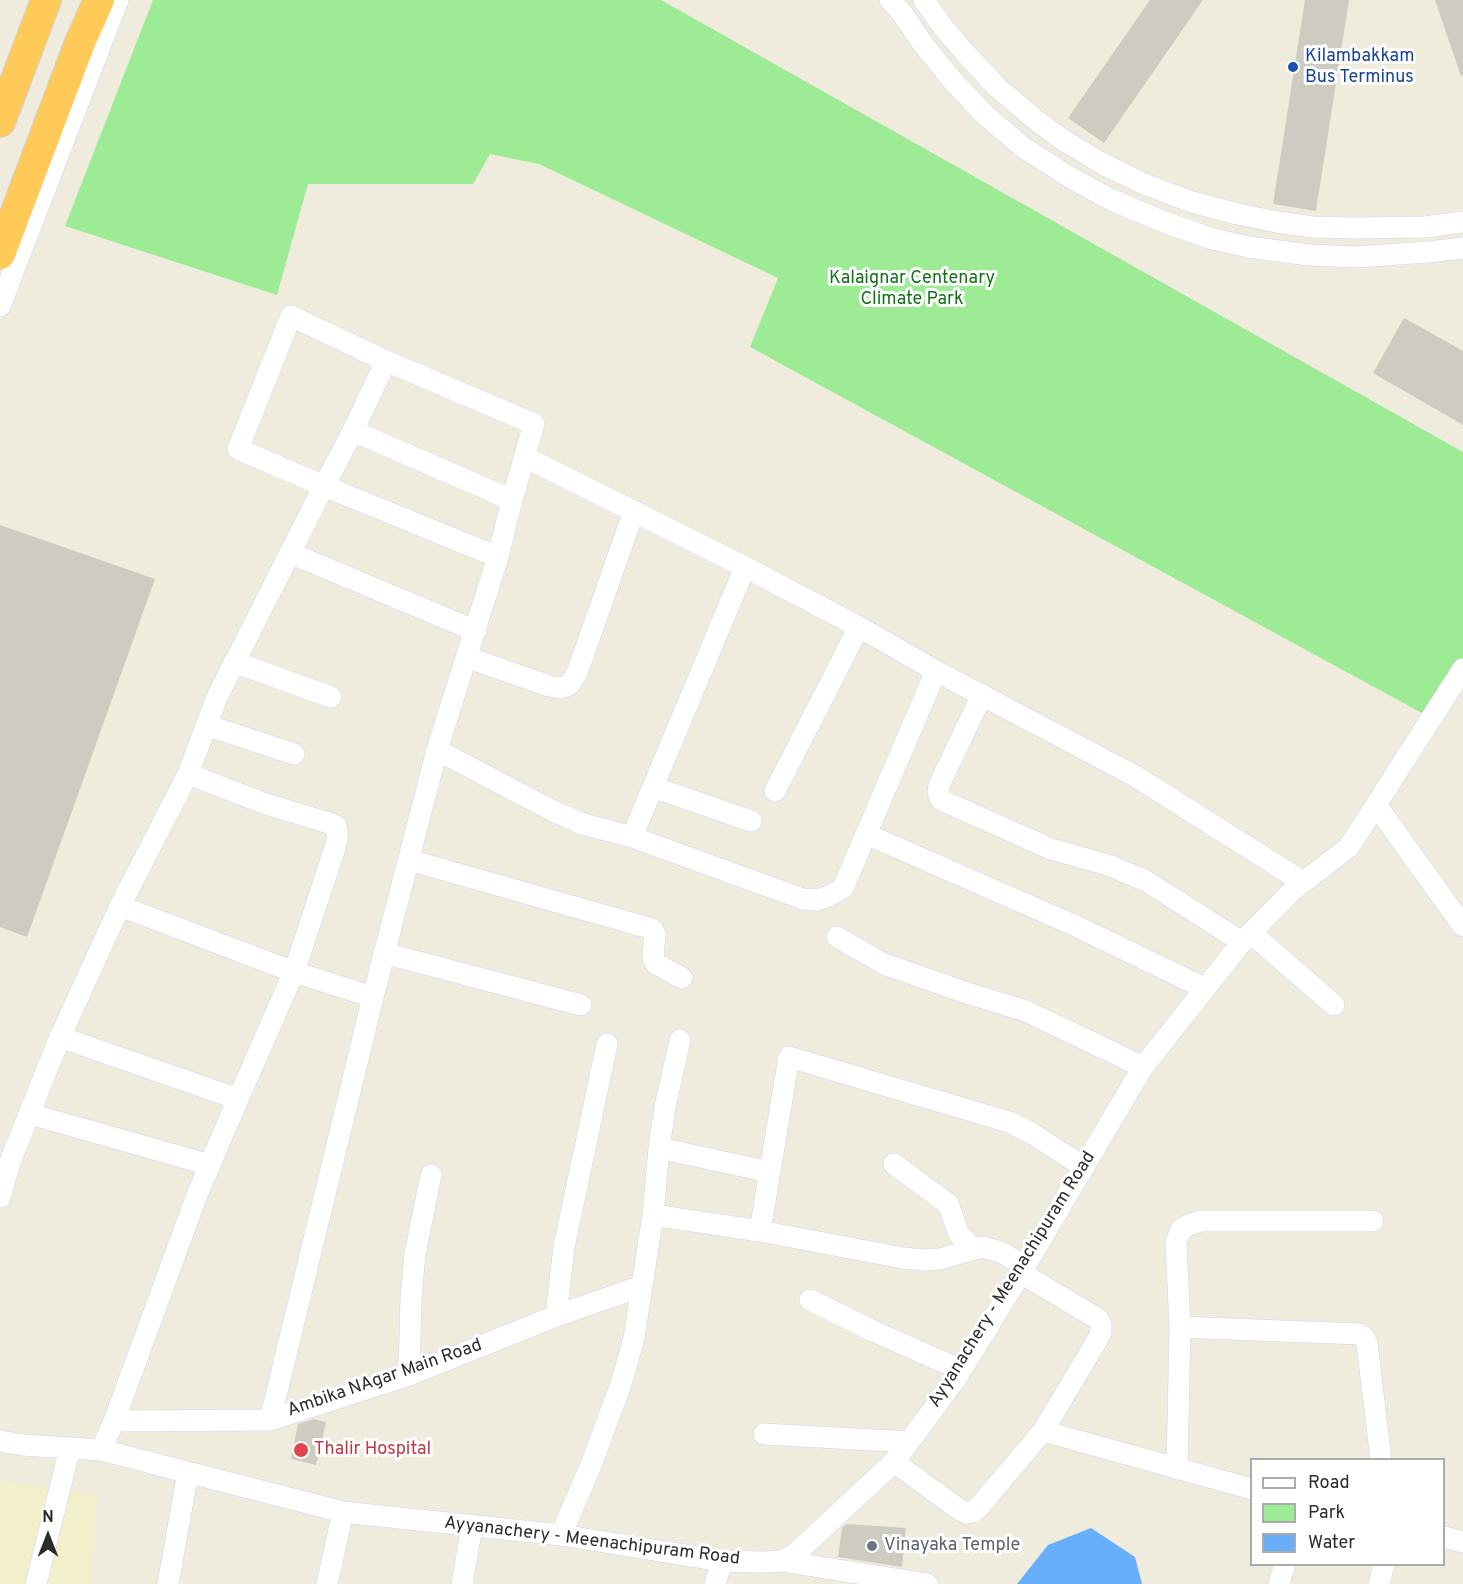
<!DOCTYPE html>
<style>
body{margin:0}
#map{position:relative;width:1463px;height:1584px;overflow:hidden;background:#efecdd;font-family:Overpass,sans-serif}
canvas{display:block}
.legend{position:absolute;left:1250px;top:1458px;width:195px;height:108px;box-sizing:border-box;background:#fff;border:2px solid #ababab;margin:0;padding:8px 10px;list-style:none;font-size:18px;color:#2c2c2c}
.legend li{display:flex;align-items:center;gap:12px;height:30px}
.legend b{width:30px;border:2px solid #ababab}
.north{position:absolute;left:18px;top:1506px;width:60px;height:60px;-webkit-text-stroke:4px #fff;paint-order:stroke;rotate:0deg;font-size:16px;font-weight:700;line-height:24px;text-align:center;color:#2c2c2c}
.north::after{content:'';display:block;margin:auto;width:21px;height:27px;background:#2c2c2c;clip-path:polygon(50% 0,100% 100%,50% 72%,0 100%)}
</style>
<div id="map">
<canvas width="1463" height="1584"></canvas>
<ul class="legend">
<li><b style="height:8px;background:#fff"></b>Road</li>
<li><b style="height:16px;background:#9deb95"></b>Park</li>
<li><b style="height:16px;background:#67affb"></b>Water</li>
</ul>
<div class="north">N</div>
</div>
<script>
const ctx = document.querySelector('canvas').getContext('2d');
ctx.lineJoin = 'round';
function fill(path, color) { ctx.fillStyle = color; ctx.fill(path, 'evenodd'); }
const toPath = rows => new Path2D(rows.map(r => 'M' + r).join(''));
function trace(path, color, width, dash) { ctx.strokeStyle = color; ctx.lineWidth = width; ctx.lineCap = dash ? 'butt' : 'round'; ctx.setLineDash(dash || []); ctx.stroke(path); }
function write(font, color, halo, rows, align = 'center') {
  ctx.font = font + ' Overpass,sans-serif'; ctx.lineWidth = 6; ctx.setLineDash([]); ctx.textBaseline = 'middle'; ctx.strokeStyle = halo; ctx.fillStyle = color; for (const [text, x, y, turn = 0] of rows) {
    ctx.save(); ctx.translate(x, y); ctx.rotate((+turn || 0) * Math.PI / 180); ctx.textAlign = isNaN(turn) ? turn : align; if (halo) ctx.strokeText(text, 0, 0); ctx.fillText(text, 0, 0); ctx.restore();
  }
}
fill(toPath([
 [0,1481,98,1495,89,1584,0,1584]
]), '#f2efcb');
fill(toPath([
 [153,0,661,0,1463,452,1463,659,1431,718,750,347,778,278,539,164,490,154,473,184,308,184,277,295,65,226]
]), '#9deb95');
fill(toPath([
 [1091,1528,1135,1557,1142,1584,1017,1584,1048,1545]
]), '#67affb');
fill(toPath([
 [1150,0,1203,0,1104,143,1068,118],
 [1305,0,1349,0,1316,211,1273,204],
 [1435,0,1463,0,1463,75,1461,76],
 [1404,318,1463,351,1463,425,1373,373],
 [0,525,155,579,27,937,0,927],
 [314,1419,326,1422,316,1465,291,1459,298,1424],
 [847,1524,906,1528,902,1567,838,1557,842,1528]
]), '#cecbc0');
const minor = toPath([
 [890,0,902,13,923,44,952,80,985,115,1024,148,1071,178,1110,199,1159,220,1209,238,1248,247,1309,255,1356,257,1428,252,1463,248],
 [924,0,943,27,968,56,998,88,1037,121,1063,140,1103,164,1144,184,1192,202,1238,214,1277,222,1313,227,1355,228,1425,227,1463,222],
 [0,306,118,0],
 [386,361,353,431,324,486,238,449,291,316,386,361,534,424,512,500],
 [525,457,745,567,859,627,936,671,1135,776,1303,882],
 [290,553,476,631],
 [466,657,549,686,561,688,569,685,577,673,634,511],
 [234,662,331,697],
 [982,695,939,785,938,792,941,800,1051,849,1108,865,1146,881,1242,942],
 [206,725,294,754],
 [437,750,553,811,583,824,632,837,803,899,817,900,829,896,843,888,936,671],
 [653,787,751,821],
 [775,791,859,627],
 [1376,805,1463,926],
 [866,834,1076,926,1204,988],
 [632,837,745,567],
 [409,860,649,928,653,930,655,934,653,958,656,964,682,978],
 [120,906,294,972,335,848,337,839,337,830,336,826,332,824,266,804,188,774],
 [1251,933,1334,1005],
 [837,937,884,964,964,992,1026,1011,1143,1067],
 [384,953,581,1005],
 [60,1037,238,1099],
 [30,1114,210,1165],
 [659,1148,770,1172],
 [894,1164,948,1204,959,1234,973,1249],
 [0,1197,10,1162,60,1037,120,906,188,774,217,697,324,486,498,557],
 [653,1215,760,1231,903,1258,925,1260,940,1259,982,1247,1001,1252,1024,1266],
 [760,1231,789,1057,1009,1122,1031,1133,1084,1167],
 [810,1300,871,1330,961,1370],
 [556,1316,564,1247,607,1044],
 [1180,1327,1359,1334,1364,1337,1367,1344,1381,1460],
 [409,1375,411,1298,415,1254,431,1175],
 [270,1420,373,997,437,750,498,557,512,500,353,431],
 [114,1421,197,1195,238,1099,294,972,373,997],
 [1043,1431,1252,1489],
 [764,1434,909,1442],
 [0,1441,23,1445,101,1450,343,1512,561,1535,722,1561,764,1562,782,1561,794,1555,894,1462,909,1442,957,1377,1021,1273,1143,1067,1242,942,1293,890,1349,847,1463,669],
 [101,1450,114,1421,270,1420,409,1375,556,1316,642,1286],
 [894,1462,960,1510,967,1513,973,1512,978,1508,1043,1431,1099,1337,1101,1331,1101,1325,1098,1319,1021,1273],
 [1177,1469,1180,1327,1176,1243,1180,1231,1188,1225,1201,1221,1373,1221],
 [561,1535,591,1465,621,1384,634,1338,653,1215,659,1148,665,1107,680,1040],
 [1444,1537,1463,1542],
 [782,1561,927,1584],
 [36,1584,70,1448],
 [168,1584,188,1472],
 [327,1584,343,1512],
 [462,1584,472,1526],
 [715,1584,722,1561],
 [1279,1584,1285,1564],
 [1379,1584,1384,1564]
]);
const highway = toPath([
 [0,122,46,0],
 [0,254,81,40,99,0]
]);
trace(minor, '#d3d2e6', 22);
trace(highway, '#d1d1d1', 32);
trace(minor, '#fff', 21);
trace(highway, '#ffca58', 30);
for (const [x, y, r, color] of [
 [1293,67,6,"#1a4fb4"],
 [301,1450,8,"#e0444e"],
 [872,1546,6,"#6b7280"]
]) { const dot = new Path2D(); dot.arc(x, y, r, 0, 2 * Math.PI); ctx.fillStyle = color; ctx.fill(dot); trace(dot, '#fff', 2); }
write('18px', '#164399', '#fff', [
 ["Kilambakkam",1305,57],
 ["Bus Terminus",1305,78]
], 'left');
write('18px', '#137217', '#fff', [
 ["Kalaignar Centenary",912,279],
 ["Climate Park",912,300]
]);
write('18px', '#2c2c2c', '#fff', [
 ["Ayyanachery - Meenachipuram Road",1013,1280,-58],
 ["Ambika NAgar Main Road",385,1379,-19],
 ["Ayyanachery - Meenachipuram Road",592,1542,7]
]);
write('18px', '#be3a42', '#fff', [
 ["Thalir Hospital",314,1450]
], 'left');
write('18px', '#5b616d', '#fff', [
 ["Vinayaka Temple",884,1546]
], 'left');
</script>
